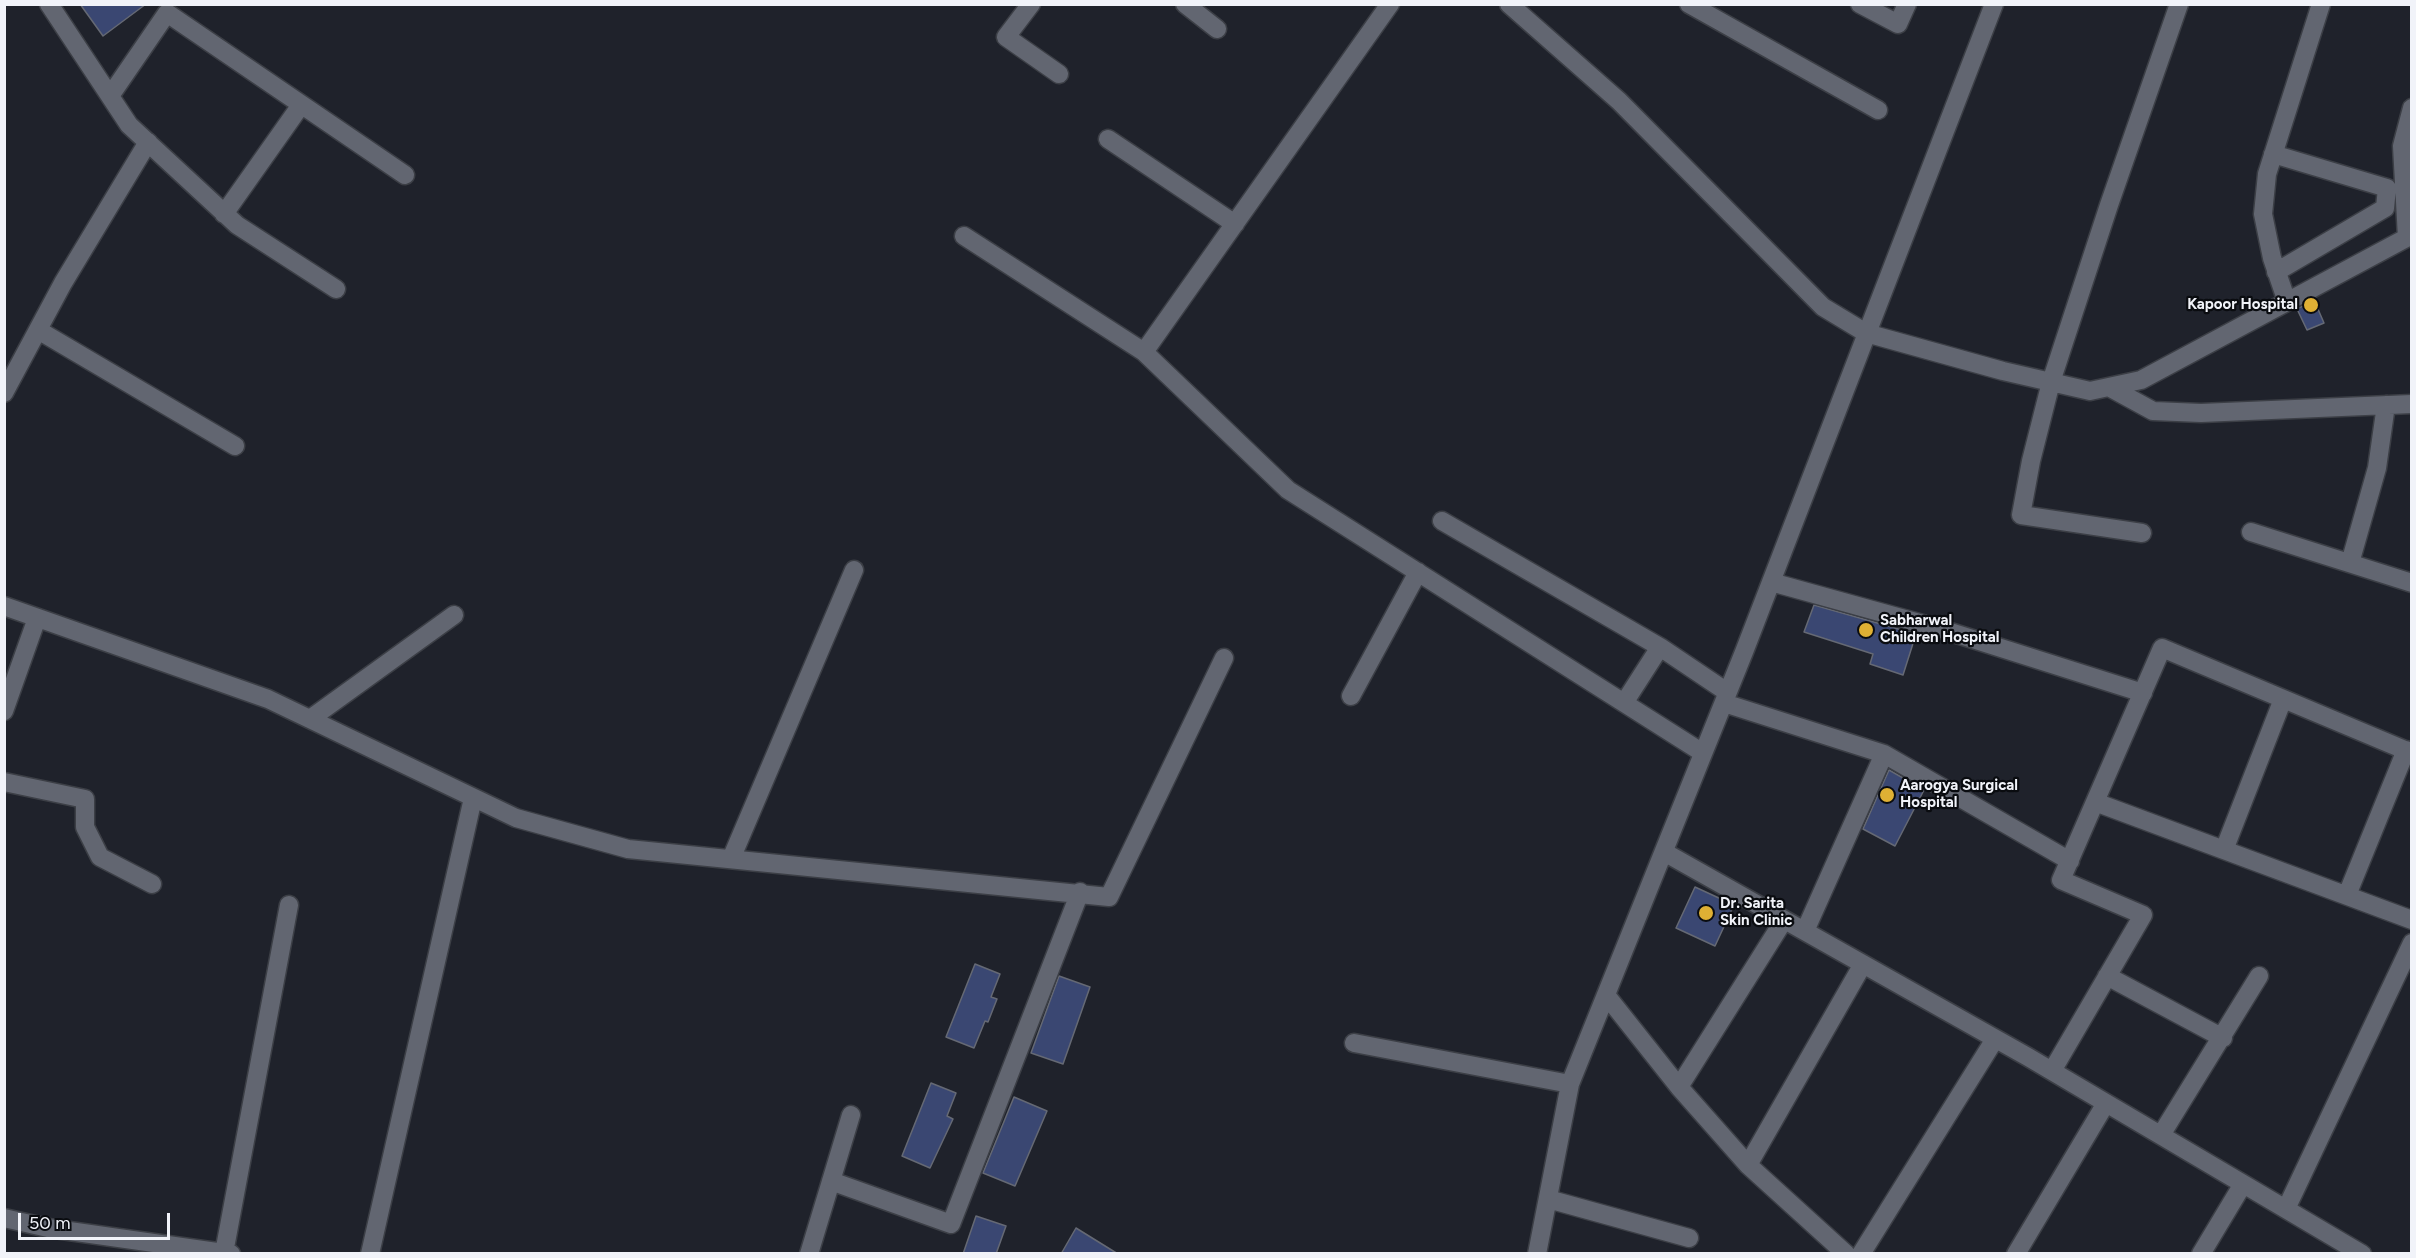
<!DOCTYPE html>
<style>
body{margin:0}
#map{position:relative;width:2416px;height:1258px;overflow:hidden;background:#1f222b;font-family:Figtree,sans-serif}
canvas{display:block}
.frame{position:absolute;inset:0;border:6px solid #f1f3f9;pointer-events:none}
.scale{position:absolute;left:18px;top:1213px;width:152px;height:27px;box-sizing:border-box;border:3px solid #f1f3f9;border-top:0;padding-left:8px;font-size:18px;line-height:21px;white-space:nowrap;color:#f1f3f9;-webkit-text-stroke:4px #0a0c10;paint-order:stroke}
</style>
<div id="map">
<canvas width="2416" height="1258"></canvas>
<div class="frame"></div>
<div class="scale">50 m</div>
</div>
<script>
const ctx = document.querySelector('canvas').getContext('2d');
ctx.lineJoin = 'round';
function fill(path, color) { ctx.fillStyle = color; ctx.fill(path, 'evenodd'); }
const toPath = rows => new Path2D(rows.map(r => 'M' + r).join(''));
function trace(path, color, width, dash) { ctx.strokeStyle = color; ctx.lineWidth = width; ctx.lineCap = dash ? 'butt' : 'round'; ctx.setLineDash(dash || []); ctx.stroke(path); }
function write(font, color, halo, rows, align = 'center') {
  ctx.font = font + ' Figtree,sans-serif'; ctx.lineWidth = 4.5; ctx.setLineDash([]); ctx.textBaseline = 'middle'; ctx.strokeStyle = halo; ctx.fillStyle = color; for (const [text, x, y, turn = 0] of rows) {
    ctx.save(); ctx.translate(x, y); ctx.rotate((+turn || 0) * Math.PI / 180); ctx.textAlign = isNaN(turn) ? turn : align; if (halo) ctx.strokeText(text, 0, 0); ctx.fillText(text, 0, 0); ctx.restore();
  }
}
const building = toPath([
 [80,4,146,4,103,36,80,4],
 [2314,300,2324,323,2307,330,2297,309,2314,300],
 [1814,605,1916,634,1903,675,1870,664,1873,654,1804,632,1814,605],
 [1889,770,1924,790,1895,846,1863,829,1889,770],
 [1695,887,1734,905,1715,946,1676,928,1695,887],
 [975,964,1000,974,991,997,997,999,988,1022,985,1021,974,1048,946,1037,975,964],
 [1059,976,1090,987,1063,1064,1031,1053,1059,976],
 [931,1083,956,1093,947,1116,953,1119,930,1168,902,1156,931,1083],
 [1014,1097,1047,1111,1015,1186,983,1173,1014,1097],
 [976,1216,1006,1226,996,1254,963,1254,976,1216],
 [1076,1228,1118,1254,1061,1254,1076,1228]
]);
fill(building, '#3a4772');
trace(building, '#656974', 1.5);
const minor = toPath([
 [49,4,129,125,237,225,336,289],
 [1031,4,1006,37,1059,74],
 [1185,4,1217,29],
 [1509,4,1619,101,1823,307,1866,333,2003,371,2090,391,2141,380,2412,235],
 [1689,4,1878,110],
 [1860,4,1898,24,1907,4],
 [110,96,167,13,405,175],
 [1108,139,1235,224],
 [2273,154,2387,188,2385,208,2276,272],
 [224,214,301,105],
 [964,236,1144,352,1390,4],
 [2407,238,2402,146,2412,108],
 [2287,302,2272,258,2263,214,2267,174,2321,4],
 [38,330,235,446],
 [1144,352,1288,490,1703,753],
 [2109,387,2153,411,2201,413,2412,404],
 [4,393,63,283,148,142],
 [1442,521,1660,647,1727,692],
 [2251,532,2412,583],
 [2142,533,2021,515,2031,461,2051,382,2109,205,2179,4],
 [2350,563,2377,468,2386,405],
 [1771,582,1941,629,2143,693],
 [4,606,268,699,516,818,628,849,1109,897,1224,658],
 [1351,696,1418,572],
 [1624,703,1660,647],
 [1724,703,1884,754,2070,861],
 [4,711,37,618],
 [310,719,454,615],
 [4,782,85,799,85,827,100,857,152,884],
 [2095,802,2412,920],
 [2224,850,2283,699],
 [1664,852,2028,1057,2362,1254],
 [731,859,854,570],
 [2347,895,2406,750],
 [1805,931,1884,754],
 [2107,976,2223,1038],
 [1606,995,1679,1087,1748,1165,1846,1254],
 [1354,1043,1570,1084],
 [2052,1071,2143,915,2061,880,2162,648,2412,753],
 [1679,1087,1784,920],
 [2161,1135,2259,976],
 [1748,1165,1863,964],
 [831,1181,951,1224,1080,892],
 [1548,1199,1689,1238],
 [2286,1209,2412,943],
 [4,1218,48,1228,231,1254],
 [224,1253,289,905],
 [370,1254,473,798],
 [809,1254,851,1115],
 [1537,1254,1570,1084,1744,652,1994,4],
 [1861,1254,1995,1039],
 [2016,1254,2106,1103],
 [2201,1254,2243,1184]
]);
trace(minor, '#3c3f46', 21);
trace(minor, '#626671', 18);
for (const [x, y, r, color] of [
 [2311,305,8,"#dfb034"],
 [1866,630,8,"#dfb034"],
 [1887,795,8,"#dfb034"],
 [1706,913,8,"#dfb034"]
]) { const dot = new Path2D(); dot.arc(x, y, r, 0, 2 * Math.PI); ctx.fillStyle = color; ctx.fill(dot); trace(dot, '#0a0c10', 2); }
write('bold 15px', '#f1f3f9', '#0a0c10', [
 ["Kapoor Hospital",2298,305,"right"],
 ["Sabharwal",1880,621],
 ["Children Hospital",1880,638],
 ["Aarogya Surgical",1900,786],
 ["Hospital",1900,803],
 ["Dr. Sarita",1720,904],
 ["Skin Clinic",1720,921]
], 'left');
</script>
